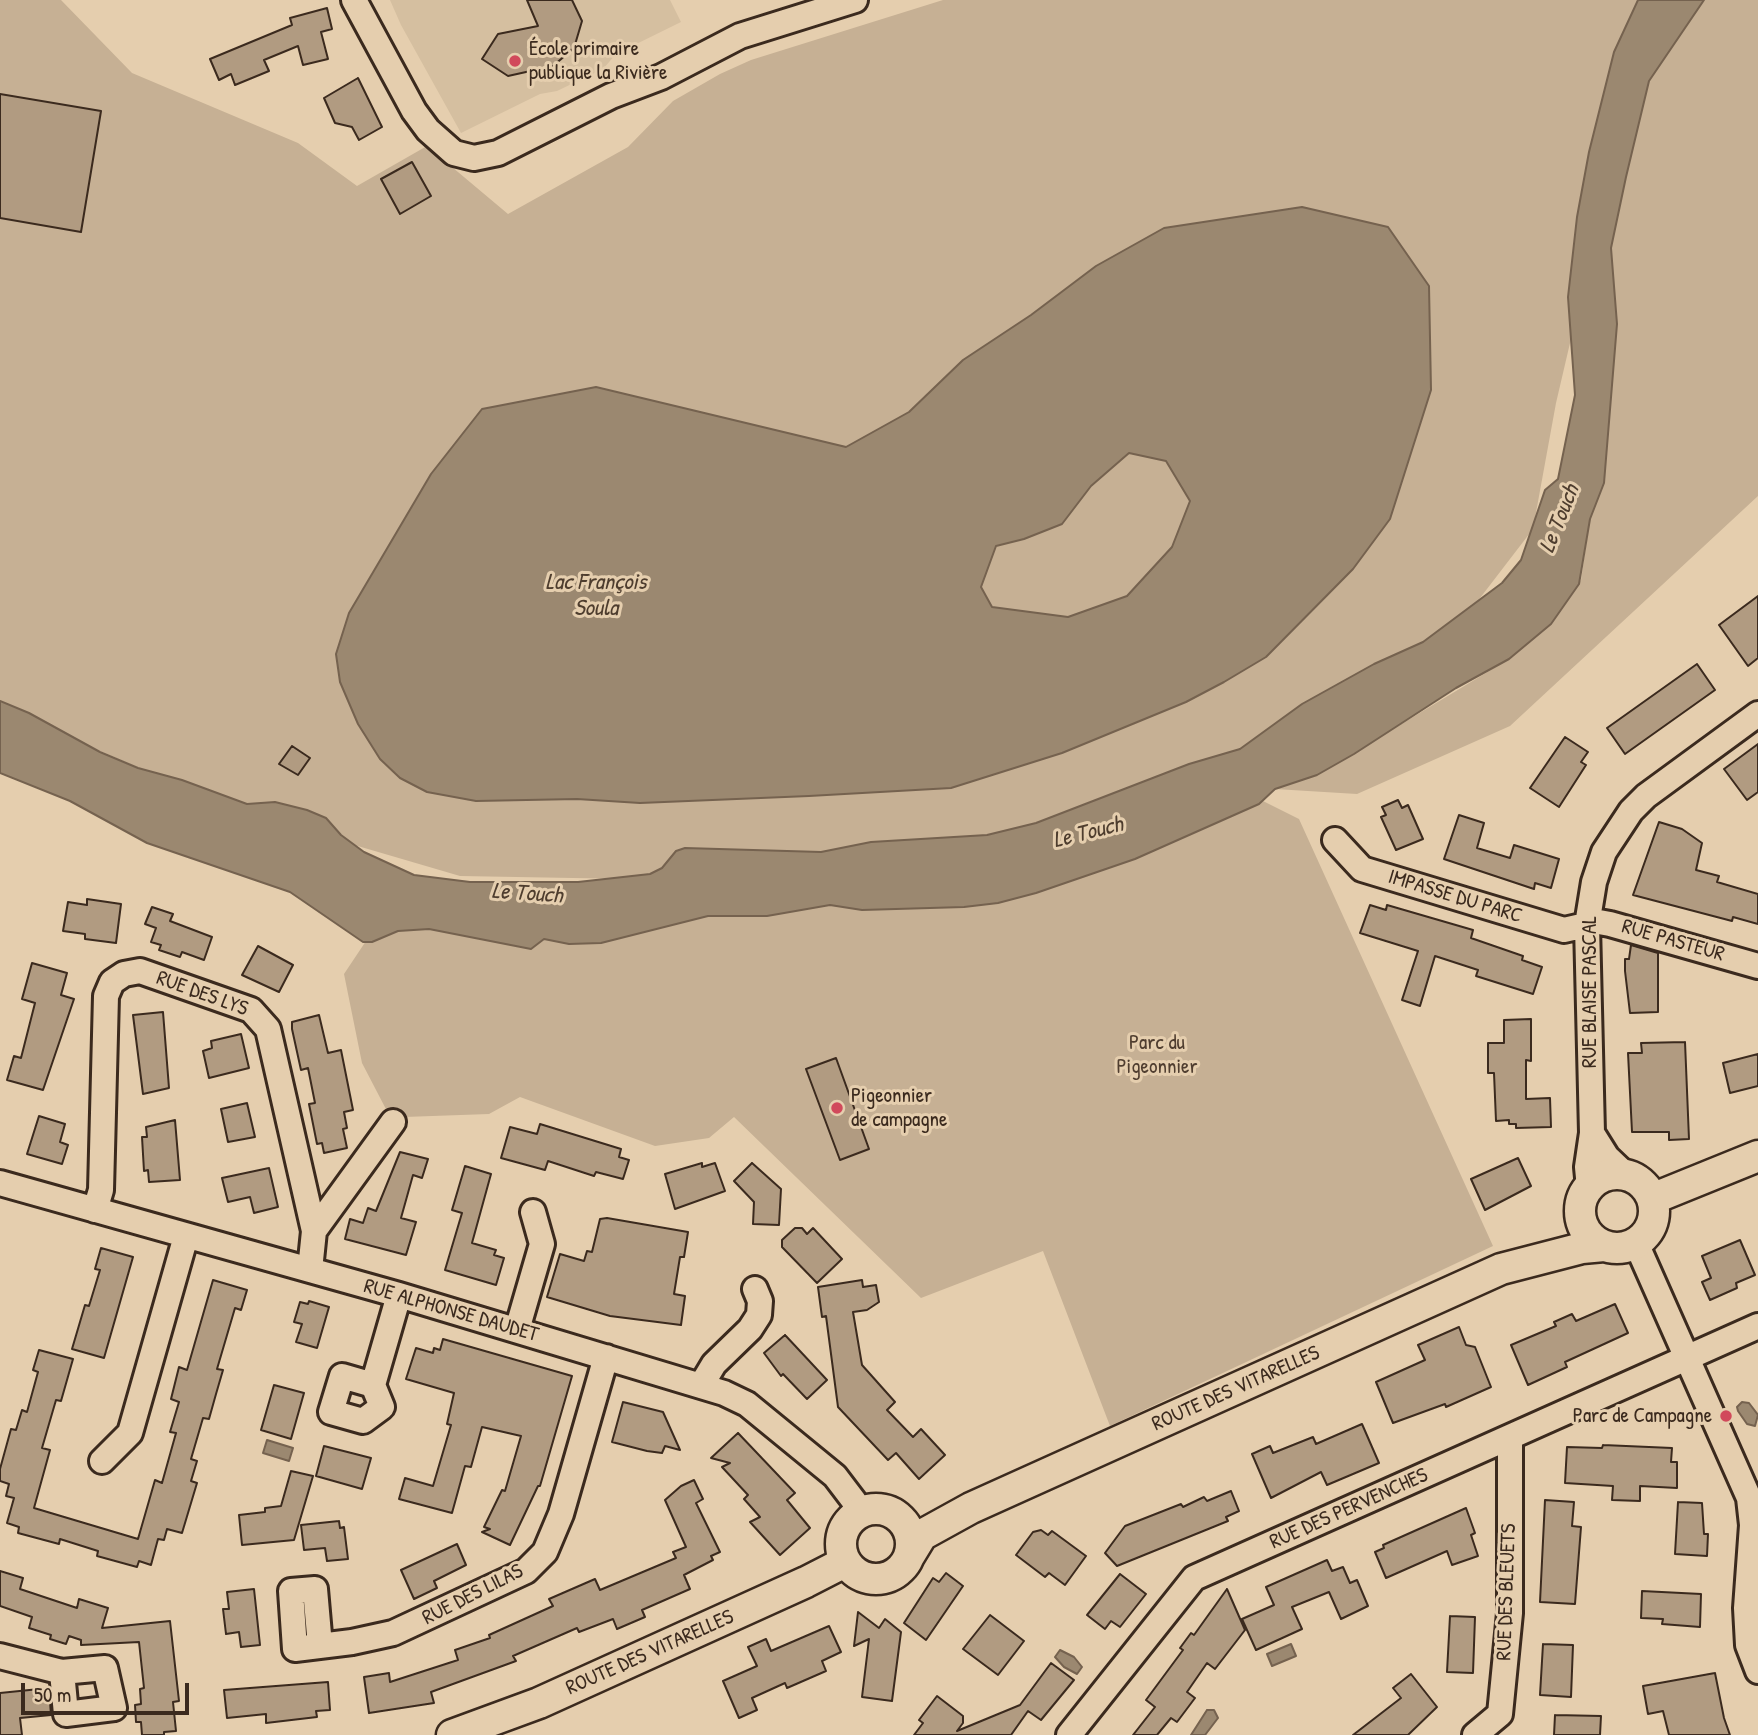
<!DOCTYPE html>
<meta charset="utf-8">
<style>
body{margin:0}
#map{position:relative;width:1758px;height:1735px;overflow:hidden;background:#e5ceae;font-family:"Patrick Hand",sans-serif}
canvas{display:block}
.scale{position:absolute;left:21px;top:1683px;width:168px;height:32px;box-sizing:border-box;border:4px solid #3b2a1e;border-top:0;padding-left:9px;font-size:21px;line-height:24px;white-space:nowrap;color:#3b2a1e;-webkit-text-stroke:5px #e5ceae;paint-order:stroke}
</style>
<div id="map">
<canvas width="1758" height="1735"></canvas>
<div class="scale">50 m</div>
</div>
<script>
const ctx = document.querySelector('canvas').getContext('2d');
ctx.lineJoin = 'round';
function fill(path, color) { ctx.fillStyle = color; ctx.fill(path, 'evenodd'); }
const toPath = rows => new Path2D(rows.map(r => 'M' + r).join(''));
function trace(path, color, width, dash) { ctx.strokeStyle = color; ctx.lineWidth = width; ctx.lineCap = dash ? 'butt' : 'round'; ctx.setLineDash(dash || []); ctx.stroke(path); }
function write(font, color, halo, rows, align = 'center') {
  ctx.font = font + ' "Patrick Hand",sans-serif'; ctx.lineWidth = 6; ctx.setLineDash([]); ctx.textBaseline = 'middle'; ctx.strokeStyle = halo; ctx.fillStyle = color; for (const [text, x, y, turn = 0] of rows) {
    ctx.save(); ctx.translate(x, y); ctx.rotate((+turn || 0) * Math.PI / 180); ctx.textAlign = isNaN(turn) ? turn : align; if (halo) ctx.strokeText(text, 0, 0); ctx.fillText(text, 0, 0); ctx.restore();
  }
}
fill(toPath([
 [390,0,670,0,681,22,616,54,603,69,557,91,540,94,461,133,401,25]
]), '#d5bfa0');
fill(toPath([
 [0,0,61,0,132,73,298,143,357,186,427,146,508,214,628,147,673,101,720,74,751,60,943,0,1672,0,1626,103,1556,403,1533,529,1467,615,1289,743,1007,839,743,881,460,876,235,810,0,707],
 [1704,0,1758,0,1758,496,1510,726,1357,794,1275,789,1317,775,1509,659,1551,624,1581,580,1590,519,1604,483,1617,324,1611,248,1626,177,1649,81],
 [1263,801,1299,819,1493,1246,1110,1426,1043,1251,921,1298,734,1117,709,1138,655,1146,520,1097,489,1114,404,1117,388,1113,362,1063,344,974,380,920,601,943,716,914]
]), '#c6b094');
const water = toPath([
 [1638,0,1704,0,1649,81,1626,177,1611,248,1617,324,1604,483,1590,519,1579,584,1551,624,1509,659,1456,688,1354,754,1317,775,1275,789,1259,804,1135,859,1036,893,998,903,964,907,862,910,830,905,767,916,708,916,601,943,569,944,544,939,531,949,429,929,398,931,372,942,363,942,290,892,147,843,70,801,0,773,0,701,29,713,100,752,138,768,182,780,247,804,275,802,307,810,326,818,341,835,364,852,414,875,470,882,578,882,650,874,662,868,676,851,685,848,821,852,871,842,987,835,1036,823,1189,764,1240,749,1302,704,1374,664,1423,642,1502,583,1521,560,1545,490,1558,479,1575,395,1568,297,1577,217,1589,152,1614,52,1638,0],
 [1302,207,1388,227,1429,286,1431,390,1390,519,1353,569,1266,657,1224,682,1186,702,1062,753,951,788,809,796,640,803,577,799,476,801,427,792,400,778,380,759,358,724,340,682,336,654,349,613,431,474,482,409,596,387,846,447,909,412,963,360,1031,315,1096,266,1164,228,1302,207],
 [1129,453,1166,461,1190,501,1172,547,1127,596,1068,617,992,607,981,587,996,546,1024,539,1062,524,1091,486,1129,453],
 [1742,1402,1749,1403,1758,1415,1755,1426,1747,1424,1738,1411,1737,1407,1742,1402],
 [267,1440,293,1448,289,1461,263,1453,267,1440],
 [1291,1644,1296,1656,1272,1666,1267,1654,1291,1644],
 [1060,1650,1074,1657,1082,1667,1077,1674,1064,1667,1055,1657,1060,1650],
 [1207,1710,1214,1710,1218,1718,1205,1735,1191,1735,1207,1710]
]);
fill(water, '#9b8870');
trace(water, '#75624f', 2);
const building = toPath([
 [527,0,572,0,582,21,574,48,553,66,508,76,482,59,498,34,538,26,527,0],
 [327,8,332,29,321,32,328,59,303,65,298,46,264,60,269,71,235,85,231,74,219,80,210,59,292,25,290,18,327,8],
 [358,78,382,127,359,140,352,127,335,123,324,98,358,78],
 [0,94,101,111,81,232,0,218,0,94],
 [412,162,431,196,400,214,381,179,412,162],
 [1758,596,1758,658,1748,666,1719,625,1758,596],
 [1697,664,1715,690,1625,754,1607,728,1697,664],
 [1565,737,1588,752,1581,762,1586,765,1559,807,1530,788,1565,737],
 [1758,744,1758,792,1747,800,1724,769,1758,744],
 [292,746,310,758,298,775,279,764,292,746],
 [1398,800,1402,808,1408,805,1423,839,1396,850,1381,817,1386,815,1382,807,1398,800],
 [1459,815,1484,823,1477,848,1510,858,1514,845,1559,859,1551,888,1535,883,1534,889,1444,859,1459,815],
 [1659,822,1682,829,1702,843,1696,870,1719,876,1717,882,1758,894,1758,924,1733,917,1732,921,1633,895,1659,822],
 [87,899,121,904,116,943,85,939,85,934,63,931,68,902,87,905,87,899],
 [1370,905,1386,910,1387,905,1473,930,1471,938,1523,956,1522,960,1542,967,1533,994,1476,976,1478,970,1435,956,1420,1006,1402,1000,1418,951,1360,933,1370,905],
 [152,907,173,914,170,921,212,937,204,960,182,952,180,957,159,950,161,945,151,942,156,928,145,924,152,907],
 [1631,945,1658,953,1658,1012,1630,1013,1625,971,1625,959,1629,959,1631,945],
 [258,946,293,965,279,992,242,975,258,946],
 [32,963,67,973,61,995,74,999,43,1090,7,1080,14,1056,21,1058,35,1003,22,999,32,963],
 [163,1012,169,1088,143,1094,133,1015,163,1012],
 [319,1015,328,1053,341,1050,353,1110,344,1112,347,1128,343,1129,347,1148,324,1153,322,1143,317,1144,309,1104,315,1103,308,1068,301,1070,292,1029,292,1022,319,1015],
 [1531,1019,1531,1061,1526,1060,1526,1099,1550,1098,1551,1127,1516,1128,1516,1124,1509,1124,1509,1120,1496,1121,1494,1073,1488,1073,1488,1043,1504,1043,1504,1020,1531,1019],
 [241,1034,249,1068,209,1078,203,1051,212,1048,211,1041,241,1034],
 [1685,1042,1689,1139,1669,1140,1669,1132,1632,1132,1628,1053,1642,1053,1641,1043,1685,1042],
 [1758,1054,1758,1086,1730,1093,1723,1063,1758,1054],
 [836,1058,869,1149,840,1160,806,1069,836,1058],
 [247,1103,255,1137,228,1142,221,1109,247,1103],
 [39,1116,65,1124,60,1142,68,1145,62,1164,27,1154,39,1116],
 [175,1120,180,1180,149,1182,148,1170,144,1171,142,1137,147,1137,146,1127,175,1120],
 [540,1124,621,1149,619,1157,629,1160,623,1179,596,1172,594,1176,548,1161,545,1170,501,1158,510,1127,537,1134,540,1124],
 [400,1152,428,1159,422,1178,413,1175,401,1218,416,1222,406,1255,345,1239,350,1219,363,1223,368,1208,376,1211,400,1152],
 [1518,1158,1531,1186,1485,1210,1471,1179,1518,1158],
 [702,1163,702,1167,715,1163,725,1191,675,1209,665,1174,702,1163],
 [752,1163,781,1189,779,1225,753,1224,754,1202,734,1181,752,1163],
 [465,1166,491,1174,472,1243,496,1250,494,1255,504,1258,496,1285,445,1270,462,1213,452,1210,465,1166],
 [269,1168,278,1207,254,1213,250,1197,228,1202,222,1178,269,1168],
 [607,1218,688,1232,684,1257,680,1257,674,1294,685,1296,681,1325,610,1316,547,1297,560,1254,584,1261,587,1251,592,1252,600,1219,607,1218],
 [795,1228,802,1228,807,1234,813,1228,842,1259,817,1283,782,1247,782,1240,795,1228],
 [1740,1240,1755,1275,1736,1283,1737,1288,1710,1300,1702,1282,1711,1278,1702,1256,1740,1240],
 [101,1248,133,1257,104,1358,72,1349,85,1305,89,1306,100,1270,95,1269,101,1248],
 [213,1280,247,1290,241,1310,235,1308,217,1369,223,1370,216,1394,209,1419,203,1418,191,1459,197,1461,191,1481,197,1483,182,1533,167,1529,164,1540,158,1539,151,1565,139,1561,137,1567,97,1556,98,1551,60,1539,59,1544,18,1533,19,1527,7,1523,14,1498,6,1496,9,1484,0,1481,0,1469,11,1429,16,1430,22,1410,27,1412,38,1372,33,1370,39,1350,73,1359,61,1401,56,1400,42,1448,50,1450,34,1508,138,1539,155,1480,162,1483,176,1433,170,1432,179,1402,171,1399,179,1367,187,1370,213,1280],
 [862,1280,863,1287,876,1285,879,1302,867,1310,853,1312,862,1365,895,1402,887,1410,913,1437,921,1429,945,1455,919,1479,896,1453,888,1460,838,1407,826,1316,822,1317,818,1287,862,1280],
 [309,1301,329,1307,317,1348,296,1342,302,1324,294,1322,300,1302,308,1304,309,1301],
 [1615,1304,1628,1333,1565,1362,1567,1367,1528,1385,1511,1345,1556,1326,1554,1322,1572,1314,1576,1321,1615,1304],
 [1459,1327,1466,1345,1475,1347,1491,1387,1446,1407,1445,1404,1393,1423,1376,1382,1425,1360,1418,1345,1459,1327],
 [785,1335,827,1380,807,1399,783,1374,781,1376,764,1353,785,1335],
 [443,1339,572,1376,540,1486,538,1486,510,1545,482,1532,490,1529,484,1527,502,1490,505,1491,521,1436,482,1427,471,1467,465,1466,452,1513,399,1499,405,1478,433,1486,451,1425,447,1424,454,1393,406,1379,416,1348,433,1353,434,1348,440,1350,443,1339],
 [274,1385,304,1393,291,1439,261,1430,274,1385],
 [623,1402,663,1412,680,1450,665,1446,662,1453,647,1451,612,1442,623,1402],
 [1362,1424,1379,1463,1327,1485,1321,1472,1271,1498,1252,1454,1270,1446,1273,1453,1313,1437,1316,1444,1362,1424],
 [738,1433,795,1493,787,1500,810,1528,780,1555,750,1522,760,1517,744,1499,748,1495,722,1467,730,1463,711,1458,738,1433],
 [1603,1445,1672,1448,1671,1462,1677,1462,1677,1488,1640,1486,1640,1501,1612,1500,1613,1486,1565,1483,1567,1447,1602,1448,1603,1445],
 [324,1446,371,1458,362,1489,316,1476,324,1446],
 [291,1471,313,1476,294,1540,242,1545,239,1515,265,1512,265,1508,281,1506,291,1471],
 [694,1480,703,1499,696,1503,720,1552,711,1556,713,1560,684,1575,690,1589,642,1610,645,1617,617,1629,613,1619,579,1632,577,1628,513,1656,516,1661,431,1692,434,1703,369,1713,364,1677,389,1673,390,1682,458,1660,455,1650,490,1638,489,1635,553,1606,549,1599,595,1579,600,1590,676,1558,673,1552,686,1547,665,1500,681,1486,694,1480],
 [1231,1491,1239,1511,1226,1517,1228,1521,1117,1566,1105,1553,1125,1526,1181,1504,1183,1507,1204,1497,1207,1501,1231,1491],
 [1545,1500,1574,1502,1572,1526,1581,1527,1575,1604,1540,1602,1545,1500],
 [1678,1502,1702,1503,1704,1534,1708,1534,1707,1556,1675,1554,1678,1502],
 [1466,1508,1475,1533,1471,1535,1478,1556,1452,1565,1447,1551,1386,1578,1375,1552,1384,1548,1383,1545,1466,1508],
 [339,1521,340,1528,344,1527,348,1559,327,1561,325,1548,304,1550,301,1525,339,1521],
 [1041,1530,1048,1535,1052,1531,1086,1556,1065,1585,1049,1573,1045,1577,1016,1555,1033,1532,1041,1530],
 [457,1544,466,1565,434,1581,437,1588,414,1599,401,1570,457,1544],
 [1327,1560,1332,1571,1343,1567,1350,1583,1357,1580,1368,1606,1341,1619,1329,1592,1292,1607,1302,1629,1256,1650,1242,1619,1274,1605,1266,1587,1327,1560],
 [0,1571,23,1578,20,1589,77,1608,79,1599,108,1608,102,1628,170,1621,179,1701,173,1702,176,1731,164,1732,164,1735,142,1735,141,1722,136,1722,135,1705,141,1704,140,1689,144,1688,139,1642,81,1645,81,1640,69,1636,66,1644,50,1639,51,1635,29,1628,32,1617,0,1606,0,1571],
 [946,1573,963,1586,926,1640,904,1623,933,1578,939,1582,946,1573],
 [1120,1574,1146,1594,1120,1627,1111,1621,1105,1629,1087,1615,1120,1574],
 [254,1589,260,1645,241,1647,239,1632,226,1634,223,1609,229,1609,227,1592,254,1589],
 [1227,1589,1245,1630,1215,1669,1207,1663,1187,1692,1195,1698,1177,1722,1171,1718,1157,1735,1133,1735,1155,1707,1146,1700,1183,1650,1180,1648,1191,1633,1194,1635,1227,1589],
 [1642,1591,1701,1594,1700,1627,1662,1624,1663,1619,1641,1618,1642,1591],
 [858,1612,879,1628,885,1619,901,1632,892,1701,862,1697,869,1639,854,1646,858,1612],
 [990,1615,1024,1641,998,1675,963,1649,990,1615],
 [1450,1616,1475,1617,1473,1673,1447,1672,1450,1616],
 [829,1626,841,1652,822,1661,826,1671,787,1688,785,1683,752,1698,757,1710,739,1718,723,1681,757,1666,748,1647,766,1639,771,1651,829,1626],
 [1543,1644,1573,1645,1571,1697,1540,1695,1543,1644],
 [1051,1663,1074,1680,1041,1720,1028,1711,1011,1735,914,1735,923,1723,919,1720,937,1696,963,1716,963,1723,957,1731,1020,1705,1051,1663],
 [1715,1673,1724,1718,1730,1735,1669,1735,1663,1711,1648,1714,1643,1686,1715,1673],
 [1411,1674,1437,1707,1408,1735,1353,1735,1401,1698,1393,1688,1411,1674],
 [328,1682,330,1710,316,1711,317,1717,266,1723,266,1714,227,1718,224,1690,328,1682],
 [49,1688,51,1715,20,1718,22,1735,0,1735,0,1693,49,1688],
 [1555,1715,1601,1716,1600,1735,1554,1735,1555,1715]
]);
fill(building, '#b19b81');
trace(building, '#3b2a1e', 2);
const minor = toPath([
 [354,0,414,111,428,130,454,153,474,158,498,153,611,96,661,77,740,36,855,0],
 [1335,840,1362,869,1564,930,1599,922,1610,924,1758,966],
 [1592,1133,1607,1157,1627,1176],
 [0,1183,399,1295,724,1393,747,1404,835,1476,854,1501,857,1514],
 [1589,1188,1587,1167,1592,1133,1587,925,1594,882,1604,852,1631,811,1646,796,1758,714],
 [95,1210,101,1190,106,996,112,982,124,974,140,971,251,1010,268,1029,314,1231,310,1270],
 [314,1231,393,1122],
 [1636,1243,1749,1498,1752,1525,1746,1608,1748,1645,1758,1671],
 [517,1330,542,1244,533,1212],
 [702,1384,714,1364,750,1329,759,1315,760,1301,755,1289],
 [373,1385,342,1376,331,1412,363,1421,382,1407,373,1385,399,1295],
 [102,1461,130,1433,186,1236],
 [320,1646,315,1589,291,1591,295,1649,352,1642,393,1633,526,1571,545,1552,561,1514,606,1357],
 [0,1656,62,1672,105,1668,114,1708,66,1714,62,1672],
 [1069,1735,1194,1578,1758,1326],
 [1475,1735,1500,1714,1510,1613,1510,1437]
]);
const major = toPath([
 '1580 1211a37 37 0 1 1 74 0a37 37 0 1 1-74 0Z',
 [1652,1199,1758,1156],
 '841 1544a35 35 0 1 1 70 0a35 35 0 1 1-70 0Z',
 [908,1558,922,1535,971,1508,1501,1269,1582,1248,1604,1246],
 [452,1735,539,1703,806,1582,845,1562]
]);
trace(minor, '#3b2a1e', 30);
trace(major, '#3b2a1e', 35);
trace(minor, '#e5ceae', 24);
trace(major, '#e5ceae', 30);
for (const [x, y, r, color] of [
 [515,61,7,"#d1495b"],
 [837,1108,7,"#d1495b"],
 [1726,1416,7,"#d1495b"]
]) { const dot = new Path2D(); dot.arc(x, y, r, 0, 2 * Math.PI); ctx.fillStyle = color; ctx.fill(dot); trace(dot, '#e5ceae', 2.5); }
write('21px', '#3b2a1e', '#e5ceae', [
 ["École primaire",529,49],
 ["publique la Rivière",529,73],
 ["Pigeonnier",851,1096],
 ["de campagne",851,1120],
 ["Parc de Campagne",1712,1416,"right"]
], 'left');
write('21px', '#3b2a1e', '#e5ceae', [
 ["IMPASSE DU PARC",1455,897,17],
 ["RUE PASTEUR",1673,941,16],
 ["RUE BLAISE PASCAL",1590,992,-90],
 ["RUE DES LYS",202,994,20],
 ["RUE ALPHONSE DAUDET",451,1311,16],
 ["ROUTE DES VITARELLES",1236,1389,-24],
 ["RUE DES PERVENCHES",1349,1509,-24],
 ["RUE DES BLEUETS",1507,1592,-88],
 ["RUE DES LILAS",473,1595,-27],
 ["ROUTE DES VITARELLES",650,1653,-24]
]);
write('21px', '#503e30', '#e5ceae', [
 ["Parc du",1157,1043],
 ["Pigeonnier",1157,1067]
]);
write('italic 23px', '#4e3d2e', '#e5ceae', [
 ["Le Touch",1560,519,-68],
 ["Lac François",596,583],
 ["Soula",596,609],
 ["Le Touch",1088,833,-14],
 ["Le Touch",527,894,4]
]);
</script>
